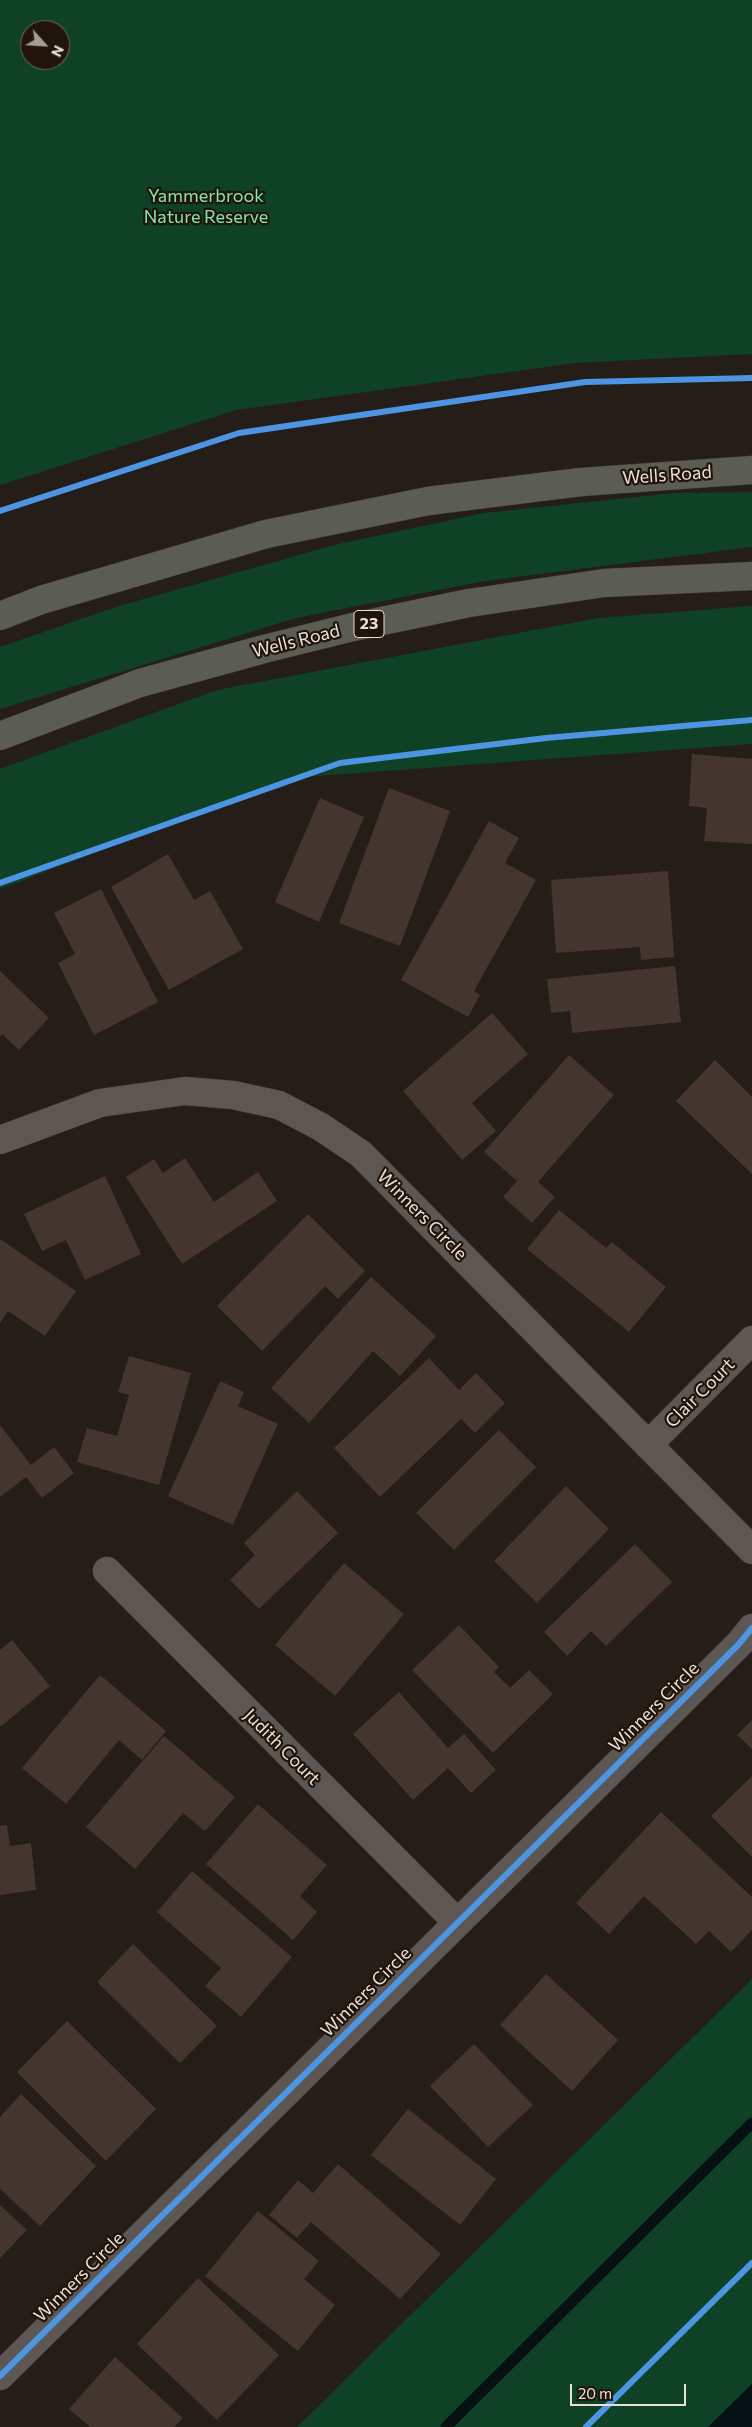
<!DOCTYPE html>
<style>
body{margin:0}
#map{position:relative;width:752px;height:2427px;overflow:hidden;background:#251e18;font-family:Commissioner,sans-serif}
canvas{display:block}
.north{position:absolute;left:20px;top:20px;width:50px;height:50px;box-sizing:border-box;background:#21140a;border:1px solid #71665d;border-radius:50%;rotate:116deg;font-size:14px;font-weight:700;line-height:20px;text-align:center;color:#e9e0d9}
.north::after{content:'';display:block;margin:auto;width:18px;height:22px;background:#a49c95;clip-path:polygon(50% 0,100% 100%,50% 72%,0 100%)}
.scale{position:absolute;left:570px;top:2384px;width:116px;height:22px;box-sizing:border-box;border:2px solid #e9e0d9;border-top:0;padding-left:6px;font-size:15px;line-height:18px;white-space:nowrap;color:#e9e0d9;-webkit-text-stroke:4px #21140a;paint-order:stroke}
</style>
<div id="map">
<canvas width="752" height="2427"></canvas>
<div class="north">N</div>
<div class="scale">20 m</div>
</div>
<script>
const ctx = document.querySelector('canvas').getContext('2d');
ctx.lineJoin = 'round';
function fill(path, color) { ctx.fillStyle = color; ctx.fill(path, 'evenodd'); }
const toPath = rows => new Path2D(rows.map(r => 'M' + r).join(''));
function trace(path, color, width, dash) { ctx.strokeStyle = color; ctx.lineWidth = width; ctx.lineCap = dash ? 'butt' : 'round'; ctx.setLineDash(dash || []); ctx.stroke(path); }
function write(font, color, halo, rows, align = 'center') {
  ctx.font = font + ' Commissioner,sans-serif'; ctx.lineWidth = 4.5; ctx.setLineDash([]); ctx.textBaseline = 'middle'; ctx.strokeStyle = halo; ctx.fillStyle = color; for (const [text, x, y, turn = 0] of rows) {
    ctx.save(); ctx.translate(x, y); ctx.rotate((+turn || 0) * Math.PI / 180); ctx.textAlign = isNaN(turn) ? turn : align; if (halo) ctx.strokeText(text, 0, 0); ctx.fillText(text, 0, 0); ctx.restore();
  }
}
fill(toPath([
 [0,0,752,0,752,354,575,363,236,410,0,485],
 [30,30,60,30,60,60,30,60],
 [752,492,752,547,485,581,296,618,0,709,0,647,119,606,334,545,484,513,674,493],
 [752,606,752,744,290,778,0,889,0,769,27,759,217,690,598,618],
 [752,1979,752,2384,708,2427,297,2427]
]), '#0e4125');
fill(toPath([
 [752,2384,752,2427,708,2427]
]), '#071114');
trace(toPath([
 [446,2427,752,2123]
]), '#071114', 11);
fill(toPath([
 [692,754,752,759,752,844,704,841,707,808,689,806],
 [389,788,450,811,400,946,339,923],
 [320,798,364,817,319,922,275,902],
 [489,821,519,838,505,863,536,880,474,991,480,995,468,1017,401,980],
 [168,854,194,900,210,891,243,949,169,990,111,887],
 [668,871,674,957,641,960,640,947,556,953,551,880],
 [101,889,158,1002,94,1035,58,963,75,954,54,913],
 [675,966,681,1022,572,1033,570,1011,551,1013,547,979],
 [0,971,49,1018,19,1050,2,1034,0,1037],
 [492,1013,528,1054,472,1103,496,1131,462,1160,403,1091],
 [569,1055,614,1095,538,1182,555,1197,532,1223,503,1197,517,1181,484,1152],
 [715,1060,752,1097,752,1174,676,1101],
 [185,1158,214,1202,258,1172,277,1201,182,1264,126,1177,154,1159,163,1173],
 [105,1176,141,1254,85,1280,66,1240,42,1251,24,1214],
 [559,1210,606,1248,612,1242,666,1287,629,1332,527,1249],
 [308,1214,365,1271,338,1299,325,1286,262,1351,217,1306],
 [0,1239,76,1291,45,1336,8,1311,0,1323],
 [371,1277,436,1336,400,1376,373,1351,309,1423,271,1388],
 [129,1356,191,1373,159,1485,77,1462,87,1428,117,1436,129,1395,118,1392],
 [429,1358,459,1390,476,1373,505,1403,475,1433,461,1419,380,1497,334,1448],
 [220,1381,244,1392,238,1406,278,1424,233,1525,168,1496],
 [0,1425,31,1465,54,1447,74,1473,42,1498,26,1477,0,1497],
 [499,1430,536,1467,454,1550,416,1513],
 [566,1486,609,1529,537,1603,494,1561],
 [297,1491,338,1533,259,1609,230,1580,255,1555,244,1543],
 [635,1544,672,1582,606,1646,591,1631,567,1656,544,1632],
 [344,1563,404,1614,335,1696,275,1645],
 [459,1625,499,1667,494,1672,510,1688,529,1670,553,1694,493,1753,412,1670],
 [12,1640,50,1686,0,1727,0,1650],
 [100,1675,166,1731,142,1760,119,1740,66,1804,22,1768],
 [399,1692,448,1748,464,1734,496,1770,471,1793,448,1768,413,1800,353,1734],
 [752,1720,752,1749,737,1735],
 [164,1736,235,1797,205,1831,183,1813,135,1869,86,1827],
 [752,1776,752,1857,711,1816],
 [258,1804,327,1865,300,1896,317,1912,293,1940,206,1864],
 [661,1812,752,1897,752,1930,731,1952,709,1931,696,1944,644,1896,609,1934,576,1903],
 [7,1825,10,1846,31,1843,36,1890,0,1895,0,1826],
 [192,1871,292,1957,241,2017,205,1986,221,1968,157,1912],
 [133,1944,217,2026,180,2063,97,1982],
 [546,1974,618,2040,572,2091,500,2025],
 [67,2021,156,2109,106,2161,17,2072],
 [474,2044,533,2105,488,2147,430,2086],
 [21,2094,96,2166,40,2226,0,2189,0,2117],
 [408,2109,496,2179,460,2225,371,2155],
 [338,2164,441,2254,400,2299,311,2222,297,2238,269,2215,298,2180,313,2193],
 [0,2205,27,2230,0,2258],
 [258,2211,319,2261,304,2279,335,2305,298,2351,205,2276],
 [198,2278,279,2355,217,2420,137,2344],
 [115,2357,183,2418,174,2427,90,2427,69,2409]
]), '#44352f');
const street = toPath([
 [0,1140,100,1103,185,1091,233,1095,279,1105,321,1127,361,1154,752,1550],
 [648,1445,752,1340],
 [107,1571,457,1922],
 [0,2376,739,1644,752,1628]
]);
const primary = toPath([
 [0,616,41,600,266,534,428,501,581,482,752,470],
 [0,736,140,683,264,649,353,627,469,603,604,583,752,576]
]);
trace(street, '#423b37', 29);
trace(primary, '#423b37', 29);
trace(street, '#5d5753', 28);
trace(primary, '#5b5d54', 28);
trace(toPath([
 [0,511,239,433,585,382,752,378],
 [0,883,340,763,546,738,752,720],
 [0,2376,739,1644,752,1628],
 [586,2427,752,2263]
]), '#4d94e3', 6);
for (const [x, y, w] of [
 [369,624,30]
]) { const box = new Path2D(); box.roundRect(x - w / 2, y - 13.5, w, 27, 4); ctx.fillStyle = '#21140a'; ctx.fill(box); trace(box, '#e9e0d9', 1); }
write('bold 16px', '#e9e0d9', null, [
 ["23",369,624]
]);
write('18px', '#82e6a7', '#21140a', [
 ["Yammerbrook",206,196],
 ["Nature Reserve",206,217]
]);
write('18px', '#e9e0d9', '#21140a', [
 ["Wells Road",667,475,-4],
 ["Wells Road",296,641,-14],
 ["Winners Circle",422,1215,45],
 ["Clair Court",700,1393,-45],
 ["Winners Circle",654,1707,-45],
 ["Judith Court",282,1747,45],
 ["Winners Circle",366,1992,-45],
 ["Winners Circle",79,2277,-45]
]);
</script>
